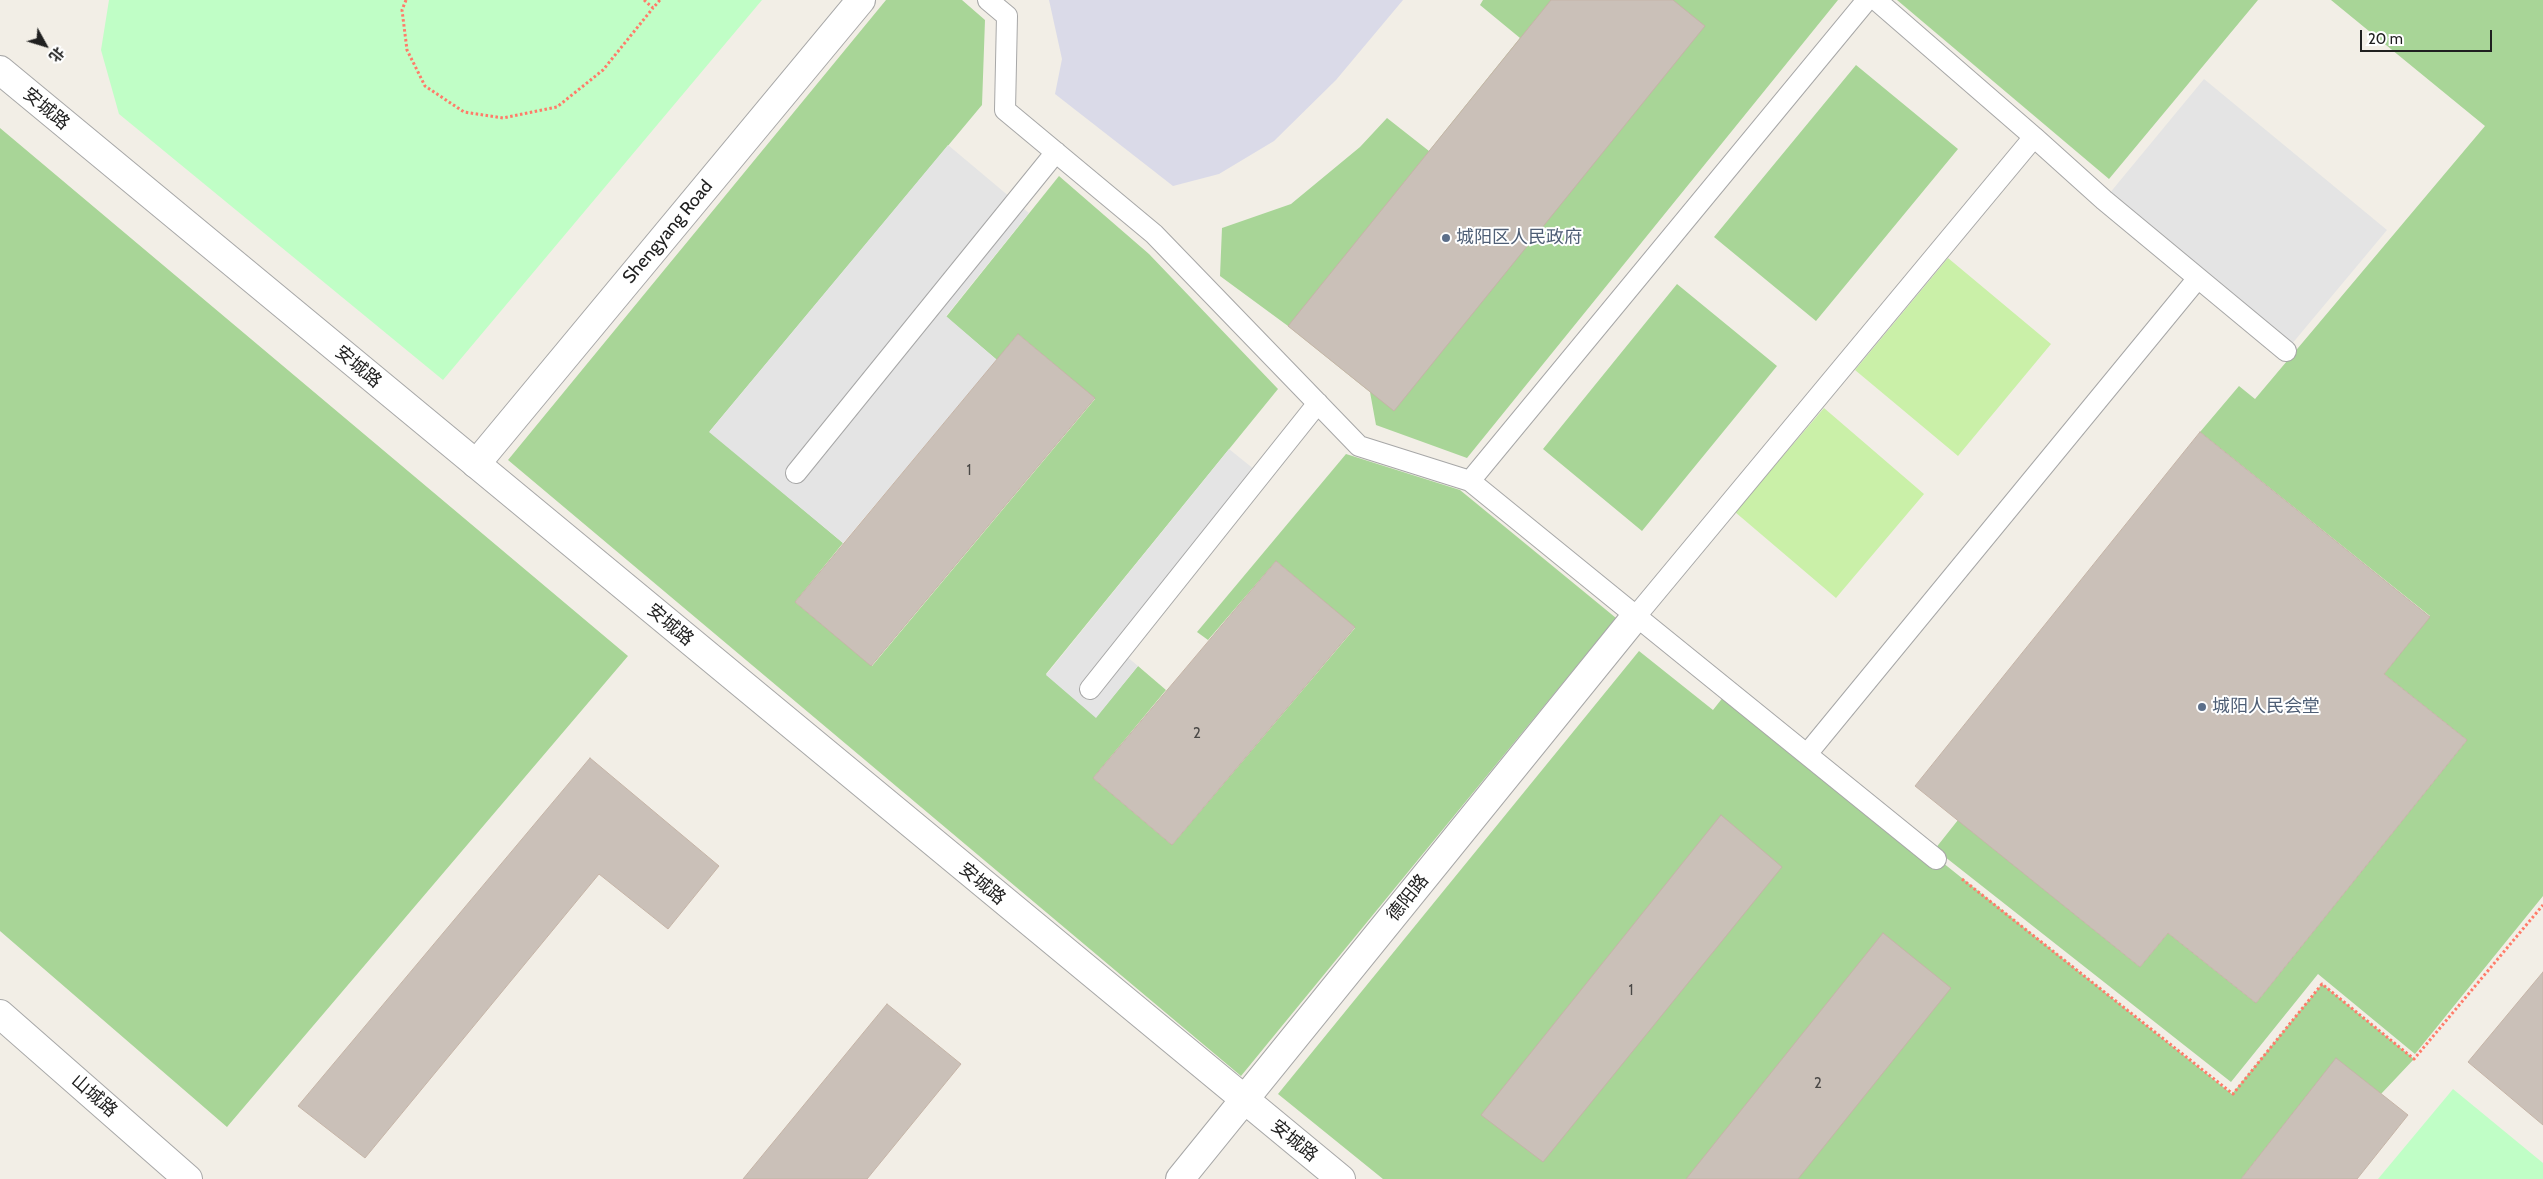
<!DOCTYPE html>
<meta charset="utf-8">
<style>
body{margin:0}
#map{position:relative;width:2543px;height:1179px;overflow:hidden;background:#f2eee6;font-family:Cabin,"Noto Sans SC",sans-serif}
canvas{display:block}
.north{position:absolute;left:20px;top:20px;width:50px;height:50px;-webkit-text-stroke:4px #fff;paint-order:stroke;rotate:129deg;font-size:14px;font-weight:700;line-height:20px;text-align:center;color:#202020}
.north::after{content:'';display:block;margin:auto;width:18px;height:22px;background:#202020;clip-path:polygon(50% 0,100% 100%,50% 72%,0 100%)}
.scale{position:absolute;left:2360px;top:30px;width:132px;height:22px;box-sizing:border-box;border:2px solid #202020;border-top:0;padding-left:6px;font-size:15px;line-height:18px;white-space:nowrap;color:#202020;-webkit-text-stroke:4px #fff;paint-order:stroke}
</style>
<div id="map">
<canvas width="2543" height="1179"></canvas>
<div class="north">北</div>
<div class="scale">20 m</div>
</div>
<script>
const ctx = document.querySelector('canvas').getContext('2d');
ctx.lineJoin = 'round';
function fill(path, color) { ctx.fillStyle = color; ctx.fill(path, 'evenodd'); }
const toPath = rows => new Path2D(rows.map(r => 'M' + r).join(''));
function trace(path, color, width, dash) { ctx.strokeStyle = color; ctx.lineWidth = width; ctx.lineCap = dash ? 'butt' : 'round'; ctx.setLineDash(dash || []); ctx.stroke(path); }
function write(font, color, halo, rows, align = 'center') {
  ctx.font = font + ' Cabin,"Noto Sans SC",sans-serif'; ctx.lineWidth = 4; ctx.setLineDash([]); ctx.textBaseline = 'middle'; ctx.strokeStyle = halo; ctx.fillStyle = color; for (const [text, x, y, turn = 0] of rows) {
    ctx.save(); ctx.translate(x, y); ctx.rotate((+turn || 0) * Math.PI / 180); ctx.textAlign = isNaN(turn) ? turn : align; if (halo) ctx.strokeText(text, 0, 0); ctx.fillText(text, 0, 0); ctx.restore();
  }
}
fill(toPath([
 [1948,258,2051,344,1958,456,1855,370],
 [1824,408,1924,494,1836,598,1735,512]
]), '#caf0a8');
fill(toPath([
 [886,0,962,0,985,20,982,105,710,431,843,543,795,602,872,666,1095,399,1018,334,997,360,946,317,1059,176,1149,254,1278,389,1046,674,1096,717,1138,666,1166,690,1093,778,1172,845,1355,628,1276,561,1208,640,1197,632,1346,454,1460,490,1616,618,1241,1076,508,460],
 [1483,0,1838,0,1467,458,1376,425,1370,392,1288,326,1220,276,1222,228,1291,204,1360,147,1387,118,1429,151,1520,38,1480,5],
 [1897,0,2258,0,2109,179],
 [2331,0,2543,0,2543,896,2415,1054,2318,974,2231,1082,1935,849,1958,820,2140,967,2168,933,2256,1003,2467,740,2384,674,2430,616,2200,432,2239,386,2255,399,2485,126],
 [1856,65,1958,149,1816,321,1714,237],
 [0,128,628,656,227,1127,0,931],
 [1677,284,1777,366,1642,531,1543,449],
 [1639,651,1713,710,1728,691,2232,1094,2322,984,2414,1059,2381,1094,2336,1059,2241,1179,1383,1179,1278,1094]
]), '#a8d597');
fill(toPath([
 [109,0,762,0,443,380,119,114,101,50],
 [2453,1089,2543,1163,2543,1179,2378,1179]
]), '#c0fec6');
fill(toPath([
 [2204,79,2387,230,2286,351,2104,200],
 [948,145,1029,213,946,316,997,360,843,543,709,432],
 [1229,449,1260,474,1120,651,1138,666,1096,718,1046,675]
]), '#e4e4e4');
fill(toPath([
 [1049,0,1403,0,1336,80,1274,141,1219,174,1173,186,1055,94,1062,59]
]), '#dadae8');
const building = toPath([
 [1551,0,1673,0,1705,26,1394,411,1288,326,1551,0],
 [1018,334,1095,398,871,666,795,602,1018,334],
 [2200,432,2430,617,2384,674,2467,740,2256,1003,2168,933,2140,967,1915,786,2200,432],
 [1276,561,1355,627,1172,845,1093,778,1276,561],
 [590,758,719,866,668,929,599,874,365,1158,298,1106,590,758],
 [1721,815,1782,867,1543,1162,1481,1115,1721,815],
 [1883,933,1951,988,1798,1179,1686,1179,1883,933],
 [2543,972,2543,1125,2468,1062,2543,972],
 [887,1004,961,1064,867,1179,743,1179,887,1004],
 [2336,1058,2408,1115,2357,1179,2241,1179,2336,1058]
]);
fill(building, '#cac0b8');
trace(building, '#c5b4a7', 1);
const service = toPath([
 [988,0,1007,16,1005,110,1154,234,1359,446,1470,481,1636,616,2034,137,1876,0],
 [2034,137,2104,200,2286,351],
 [796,473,1056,152],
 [1470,481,1867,0],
 [1636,616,1936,859],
 [1090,689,1318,403],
 [1807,754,2198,278]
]);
const minor = toPath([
 [476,464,861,0]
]);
const tertiary = toPath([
 [0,70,1341,1179],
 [0,1014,188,1179],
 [1180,1179,1636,616]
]);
trace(service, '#a7a7a7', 22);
trace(minor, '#a7a7a7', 30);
trace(tertiary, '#a7a7a7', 30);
trace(toPath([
 [406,0,402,10,407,50,425,86,464,112,503,118,557,107,603,70,653,8],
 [644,0,653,8,660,0],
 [1962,879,2233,1094,2322,984,2414,1059,2543,905]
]), '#ff7b69', 3, [2.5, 2.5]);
trace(service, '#fff', 20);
trace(minor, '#fff', 28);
trace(tertiary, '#fff', 28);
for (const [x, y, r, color] of [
 [1446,238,5,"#5c6f8a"],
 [2202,707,5,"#5c6f8a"]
]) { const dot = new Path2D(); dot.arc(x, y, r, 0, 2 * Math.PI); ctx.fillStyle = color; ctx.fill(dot); trace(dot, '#fff', 2); }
write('15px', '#4a4846', null, [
 ["1",969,471],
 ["2",1197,734],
 ["1",1631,991],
 ["2",1818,1084]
]);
write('18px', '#202020', '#fff', [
 ["安城路",46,109,40],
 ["Shengyang Road",668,232,-50],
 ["安城路",358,367,40],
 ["安城路",670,625,40],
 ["安城路",982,884,40],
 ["德阳路",1408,898,-51],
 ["山城路",94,1096,41],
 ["安城路",1294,1141,39]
]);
write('18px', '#4e5e75', '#fff', [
 ["城阳区人民政府",1456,238],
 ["城阳人民会堂",2212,707]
], 'left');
</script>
